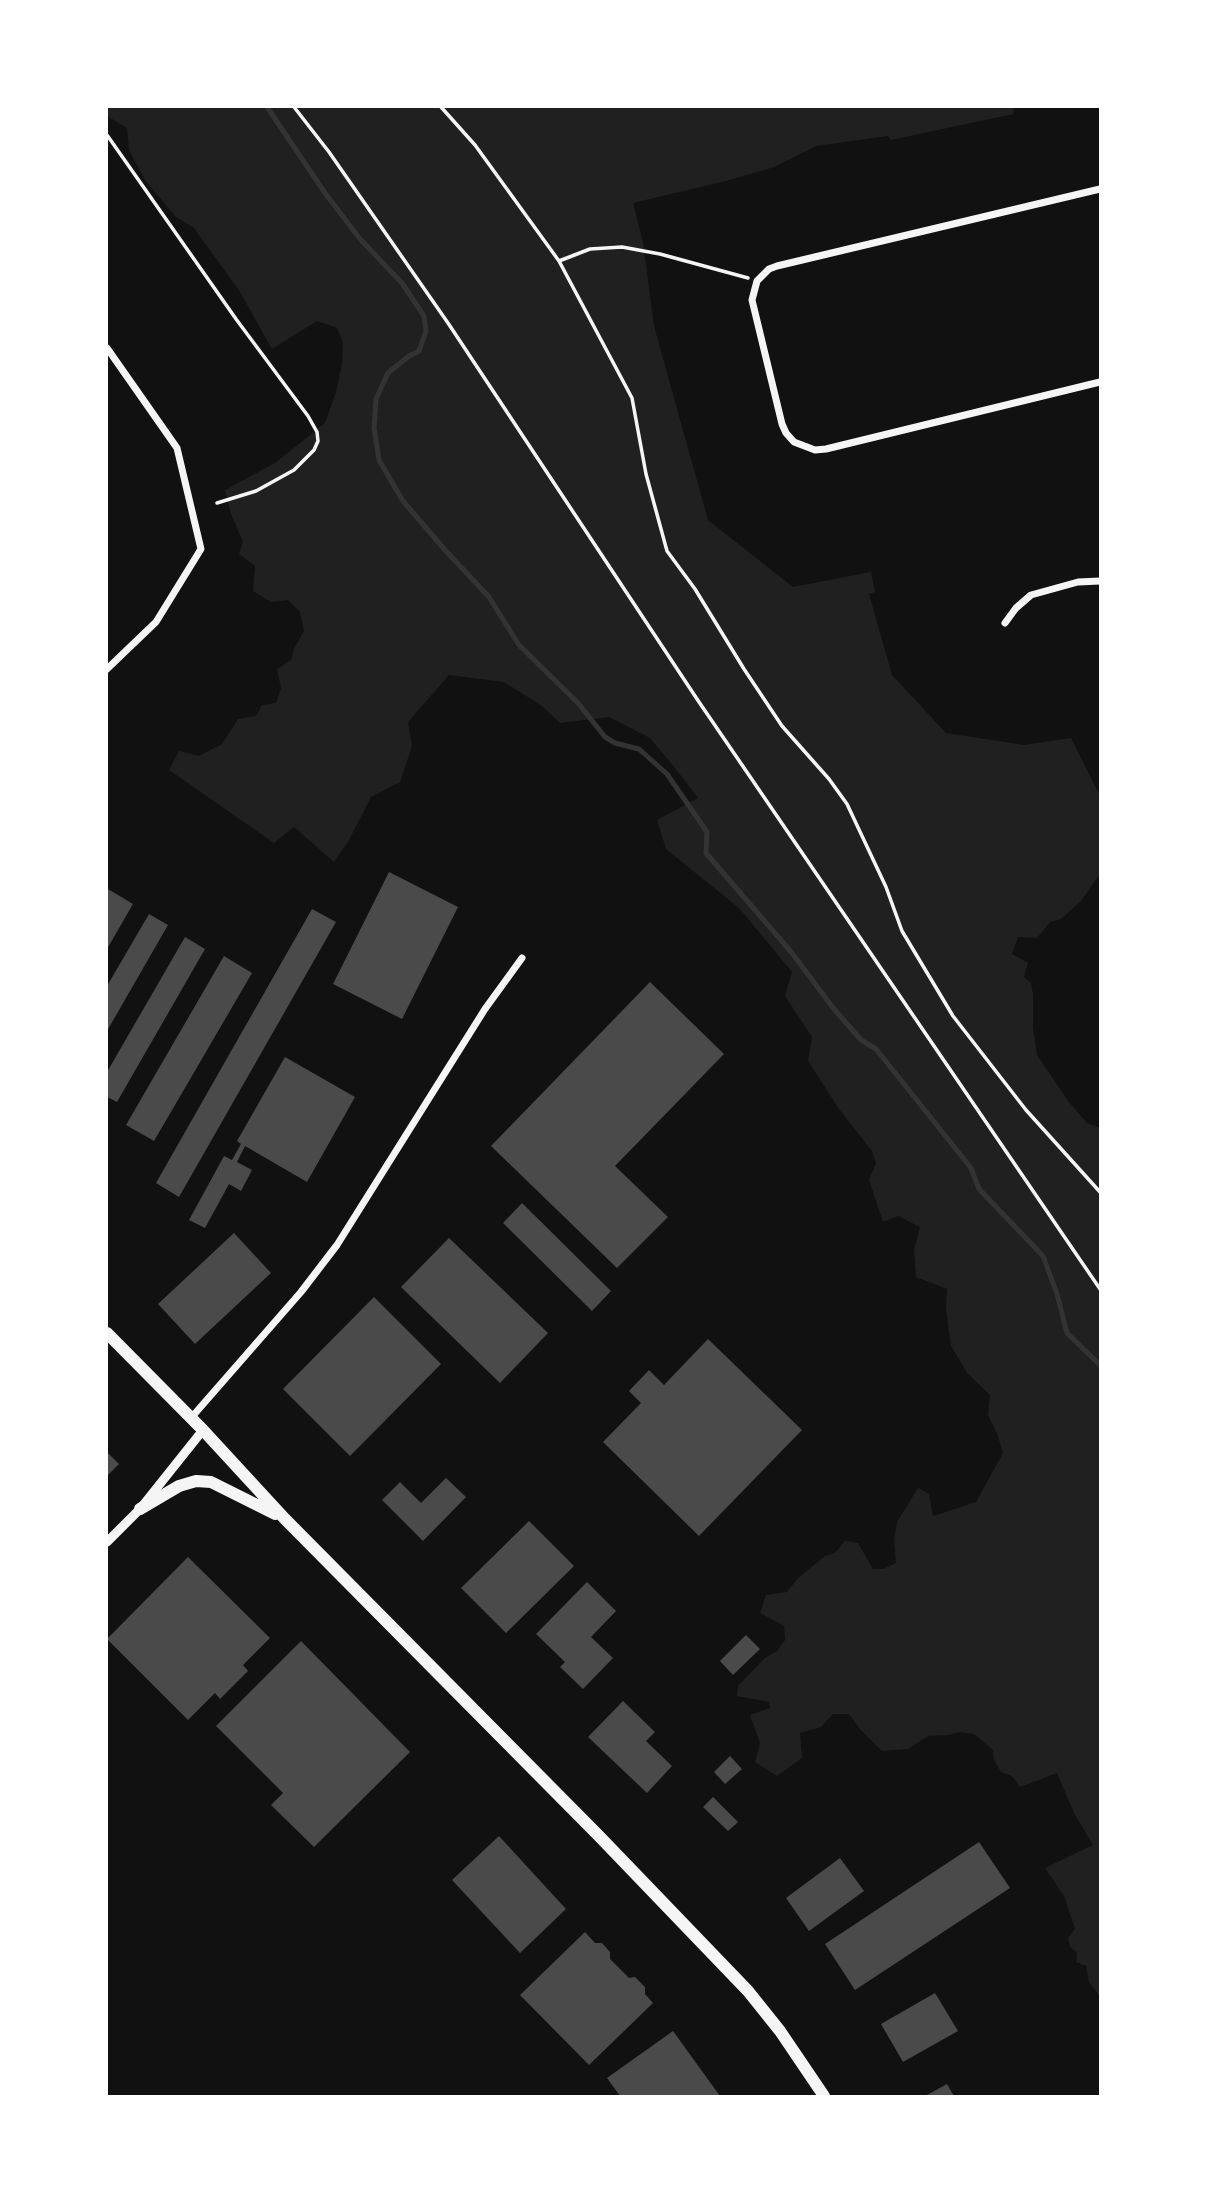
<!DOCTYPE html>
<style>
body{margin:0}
#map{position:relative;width:1207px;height:2203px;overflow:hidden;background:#111;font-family:"Space Grotesk",sans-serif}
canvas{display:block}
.frame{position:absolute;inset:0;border:108px solid #fff;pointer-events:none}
</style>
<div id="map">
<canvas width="1207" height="2203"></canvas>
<div class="frame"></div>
</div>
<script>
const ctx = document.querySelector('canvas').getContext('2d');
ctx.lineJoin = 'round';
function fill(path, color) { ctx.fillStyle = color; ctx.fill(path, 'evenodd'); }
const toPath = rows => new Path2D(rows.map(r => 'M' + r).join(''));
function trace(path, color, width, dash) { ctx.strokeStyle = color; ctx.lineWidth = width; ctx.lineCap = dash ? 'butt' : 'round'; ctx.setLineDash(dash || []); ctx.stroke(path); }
fill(toPath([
 [107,107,1014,107,1013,114,891,140,888,136,816,146,774,167,726,181,633,203,643,242,654,326,708,520,793,587,871,572,875,592,869,594,892,675,946,733,1024,745,1071,738,1100,796,1100,874,1081,901,1061,919,1050,922,1037,938,1018,937,1012,954,1028,963,1024,977,1031,983,1033,994,1033,1028,1037,1055,1068,1101,1087,1123,1100,1128,1100,1996,1089,1982,1086,1966,1076,1962,1077,1953,1070,1947,1068,1938,1075,1929,1064,1896,1045,1868,1093,1845,1074,1813,1057,1773,1020,1787,1012,1776,1001,1772,994,1760,993,1750,974,1734,960,1732,949,1735,928,1736,908,1749,882,1751,860,1729,849,1714,833,1714,821,1727,800,1733,802,1758,777,1776,755,1762,760,1743,750,1715,770,1708,769,1702,737,1696,738,1686,765,1658,777,1651,785,1640,784,1626,760,1613,766,1595,787,1592,798,1578,825,1556,835,1553,845,1541,858,1543,873,1569,883,1569,896,1563,894,1540,897,1522,918,1488,929,1494,933,1516,976,1502,1003,1453,997,1433,988,1415,990,1395,967,1373,951,1346,946,1309,947,1289,916,1277,914,1250,920,1227,898,1216,883,1222,869,1180,876,1163,872,1151,839,1109,808,1061,812,1037,785,996,792,972,739,908,666,849,657,820,698,798,675,768,650,738,609,717,560,723,542,706,504,682,449,675,408,722,412,746,400,782,371,797,348,842,334,862,294,827,274,843,169,770,179,751,199,756,222,744,238,719,256,716,262,705,276,703,281,688,277,669,291,660,294,649,304,631,300,612,288,600,271,602,253,591,255,566,239,554,243,542,231,514,225,490,275,463,325,423,336,392,342,364,343,342,337,328,317,321,272,349,240,292,194,228,175,216,145,180,129,150,127,128,107,116]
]), '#202020');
trace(toPath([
 [267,107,325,193,360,239,402,283,424,316,426,331,419,351,409,356,388,373,376,399,374,428,379,460,403,501,445,550,489,597,519,645,578,703,605,737,615,743,639,749,667,774,707,832,706,853,792,953,834,1009,861,1040,876,1049,971,1168,979,1189,1043,1256,1057,1294,1067,1333,1100,1365]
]), '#333', 5);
fill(toPath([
 [389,872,458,907,402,1019,333,984],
 [108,889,133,904,107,949,107,891],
 [312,909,336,922,179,1197,156,1183],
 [149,914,168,925,107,1031,107,986],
 [185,937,205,949,117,1102,107,1097,107,1072],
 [224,956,252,973,154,1141,126,1125],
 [650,982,724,1054,615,1166,668,1217,617,1268,491,1146],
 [285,1057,355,1097,307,1182,245,1146,237,1162,252,1170,241,1191,229,1184,205,1228,189,1220,224,1156,232,1160,241,1144,237,1141],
 [522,1203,611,1291,592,1311,503,1223],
 [234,1233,271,1273,195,1344,158,1304],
 [449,1238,548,1333,500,1383,401,1287],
 [374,1297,441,1364,350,1456,283,1389],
 [708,1339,802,1430,699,1536,603,1442,641,1403,629,1391,649,1370,664,1385],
 [107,1452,119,1464,107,1476],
 [446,1478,466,1497,423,1541,382,1500,400,1482,421,1503],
 [529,1521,574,1566,506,1633,461,1588],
 [188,1557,270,1638,243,1665,248,1671,220,1699,215,1693,188,1720,107,1639],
 [587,1582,616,1611,591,1637,613,1658,583,1689,560,1667,565,1662,536,1634],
 [746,1635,760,1649,733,1675,720,1661],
 [301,1641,410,1752,314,1847,271,1805,283,1793,216,1726],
 [623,1701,655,1732,646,1741,672,1766,647,1793,588,1737],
 [730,1756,742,1769,725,1784,714,1772],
 [713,1797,738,1822,728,1831,703,1807],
 [499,1836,566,1909,520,1953,452,1880],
 [979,1842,1010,1888,855,1990,825,1944],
 [840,1858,864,1891,809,1931,786,1898],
 [585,1932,595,1943,602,1943,610,1952,610,1959,629,1978,635,1977,645,1987,645,1994,653,2003,589,2065,520,1995],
 [935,1993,958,2031,903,2062,881,2024],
 [673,2031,720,2096,620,2096,607,2078],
 [947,2084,954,2096,925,2096]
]), '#4a4a4a');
trace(toPath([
 [294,107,329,152,448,323,699,702,1100,1289],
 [441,107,475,145,559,261],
 [107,135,236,319,308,416,317,432,318,441,314,450,294,470,256,491,217,503],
 [748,278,660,254,622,247,590,249,559,261,632,398,646,474,667,551,695,589,744,669,782,726,829,779,847,804,886,887,902,931,953,1016,1026,1110,1100,1192]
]), '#f5f5f5', 3.5);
trace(toPath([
 [1100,189,777,266,769,269,757,281,752,300,782,424,786,433,794,442,815,450,826,449,1100,382],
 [107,348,177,448,201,549,156,622,107,669],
 [1005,623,1016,608,1031,595,1078,582,1100,581],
 [191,1418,301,1292,337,1245,485,1009,522,958]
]), '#f5f5f5', 7);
trace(toPath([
 [107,1542,140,1509,203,1430]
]), '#f5f5f5', 9);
trace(toPath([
 [107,1333,203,1430,285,1519,599,1836,748,1991,780,2031,824,2096],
 [140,1509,179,1486,196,1481,211,1482,275,1514]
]), '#f5f5f5', 12);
</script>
